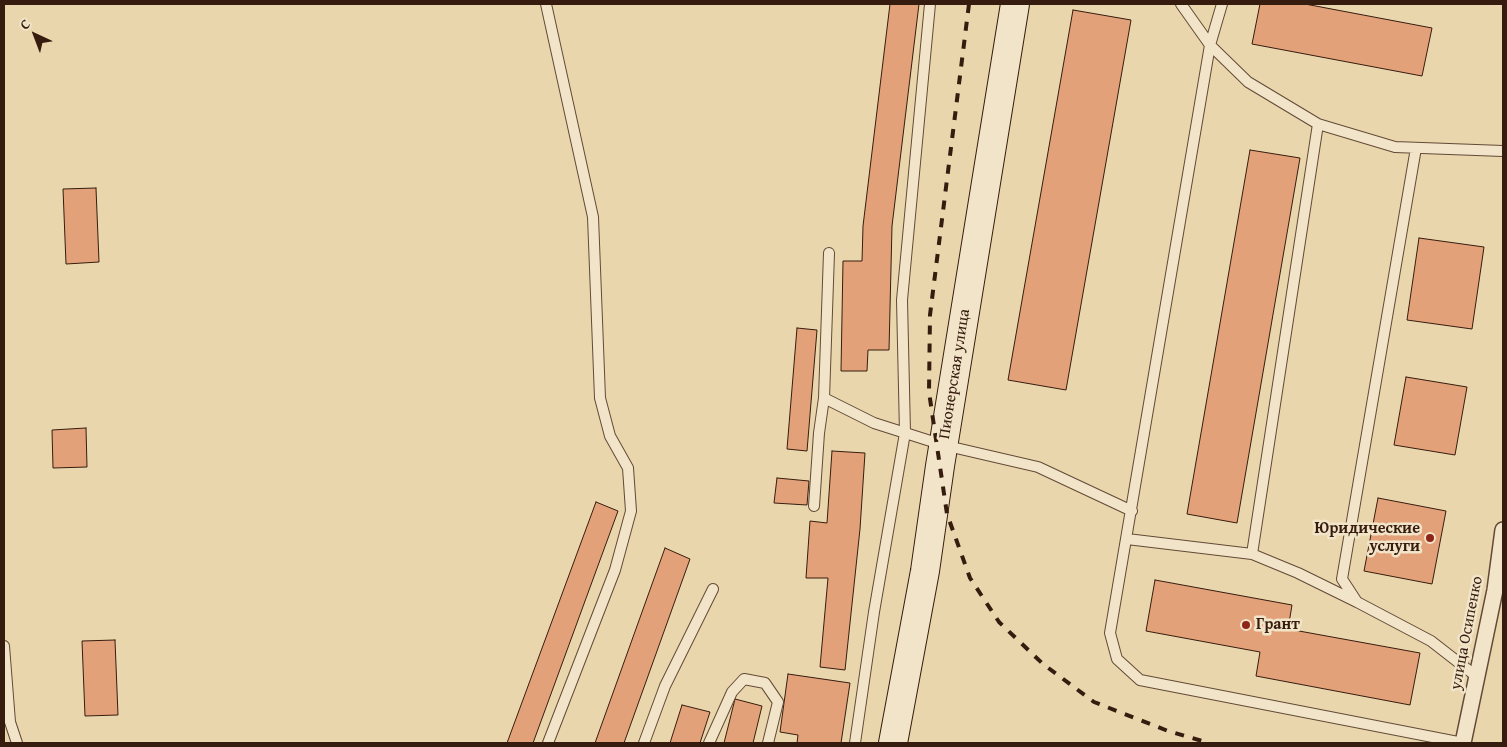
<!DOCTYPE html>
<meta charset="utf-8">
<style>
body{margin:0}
#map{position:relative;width:1507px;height:747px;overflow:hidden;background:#e9d6ac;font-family:"Gentium Book Plus",serif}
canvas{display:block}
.frame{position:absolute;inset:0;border:5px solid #361c0e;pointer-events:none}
.north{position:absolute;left:10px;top:10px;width:50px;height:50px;-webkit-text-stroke:4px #f1e4c9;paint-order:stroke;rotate:317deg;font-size:14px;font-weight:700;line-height:20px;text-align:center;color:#361c0e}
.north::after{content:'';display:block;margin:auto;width:18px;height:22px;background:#361c0e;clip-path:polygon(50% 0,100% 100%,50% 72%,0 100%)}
</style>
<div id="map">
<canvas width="1507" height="747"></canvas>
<div class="frame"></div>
<div class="north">С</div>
</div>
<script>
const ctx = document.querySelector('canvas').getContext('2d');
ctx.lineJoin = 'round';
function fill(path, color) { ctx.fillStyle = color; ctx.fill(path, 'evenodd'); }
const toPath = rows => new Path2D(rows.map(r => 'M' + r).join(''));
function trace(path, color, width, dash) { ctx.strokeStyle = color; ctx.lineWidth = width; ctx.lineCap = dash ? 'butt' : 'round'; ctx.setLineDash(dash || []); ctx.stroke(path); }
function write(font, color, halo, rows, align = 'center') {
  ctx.font = font + ' "Gentium Book Plus",serif'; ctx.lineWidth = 5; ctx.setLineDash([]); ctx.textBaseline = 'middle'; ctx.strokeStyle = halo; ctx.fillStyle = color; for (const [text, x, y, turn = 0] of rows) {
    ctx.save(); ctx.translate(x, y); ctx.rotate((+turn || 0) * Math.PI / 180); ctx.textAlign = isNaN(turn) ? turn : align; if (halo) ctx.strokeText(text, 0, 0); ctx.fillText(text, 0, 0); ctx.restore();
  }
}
const building = toPath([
 [890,4,919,4,892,226,889,350,868,350,867,371,841,371,843,261,862,261,863,226,890,4],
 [1260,4,1305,4,1432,28,1422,76,1252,44,1260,4],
 [1073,10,1131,20,1066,390,1008,380,1073,10],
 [1250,150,1300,158,1237,523,1187,514,1250,150],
 [96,188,99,262,66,264,63,189,96,188],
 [1419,238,1484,247,1472,329,1407,320,1419,238],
 [797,328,817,330,807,451,787,449,797,328],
 [1406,377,1467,387,1455,455,1394,445,1406,377],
 [86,428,87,467,53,468,52,430,86,428],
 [832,451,865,453,860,529,845,670,820,667,828,578,806,578,810,521,827,523,832,451],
 [777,478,809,481,807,505,774,503,777,478],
 [1378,498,1446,511,1432,584,1364,571,1378,498],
 [596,502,618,511,533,743,507,743,596,502],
 [665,548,690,559,624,743,595,743,665,548],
 [1155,580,1292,605,1288,629,1420,653,1410,705,1256,676,1260,652,1146,631,1155,580],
 [115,640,118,715,85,716,82,641,115,640],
 [788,674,850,683,841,743,797,743,798,735,780,732,788,674],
 [735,699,762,706,753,743,724,743,735,699],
 [682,705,710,712,700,743,670,743,682,705]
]);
fill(building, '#e3a179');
trace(building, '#361c0e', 1);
const service = toPath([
 [546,4,593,217,600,398,610,436,628,468,631,511,615,570,548,743],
 [1181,4,1210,45,1248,82,1318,124,1395,147,1503,151],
 [1222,4,1210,45,1110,633,1117,659,1140,680,1463,743],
 [1416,148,1342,579,1357,602,1431,641,1476,676],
 [824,398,874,423,943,445,1038,467,1132,511],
 [814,506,819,433,824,398,829,253],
 [1127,539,1252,554,1298,573,1357,602],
 [1252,554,1318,124],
 [4,646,10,722,17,743],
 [644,743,665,686,713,589],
 [709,743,732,692,744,679,765,683,778,702,768,743],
 [855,743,874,612,905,433,902,300,930,4]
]);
const pedestrian = toPath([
 [1463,743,1495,590,1503,530]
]);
const secondary = toPath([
 [893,743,925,571,940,466,1015,4]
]);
trace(service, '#634a36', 12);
trace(pedestrian, '#634a36', 18);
trace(secondary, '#361c0e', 30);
trace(service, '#f1e4c9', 10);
trace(pedestrian, '#f1e4c9', 15);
trace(secondary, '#f1e4c9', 28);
trace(toPath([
 [969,4,930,315,929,392,947,514,970,578,999,622,1043,664,1094,702,1168,731,1209,743]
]), '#361c0e', 4, [9, 9]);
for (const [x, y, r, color] of [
 [1430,538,5,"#8f2418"],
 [1246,625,5,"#8f2418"]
]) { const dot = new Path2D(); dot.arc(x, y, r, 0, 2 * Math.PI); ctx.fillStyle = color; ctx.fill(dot); trace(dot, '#f1e4c9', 2); }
write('16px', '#361c0e', '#f1e4c9', [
 ["Пионерская улица",955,374,-81],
 ["улица Осипенко",1467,633,-79]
]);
write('bold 16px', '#361c0e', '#f1e4c9', [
 ["Юридические",1420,529],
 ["услуги",1420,547],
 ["Грант",1256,625,"left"]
], 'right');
</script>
